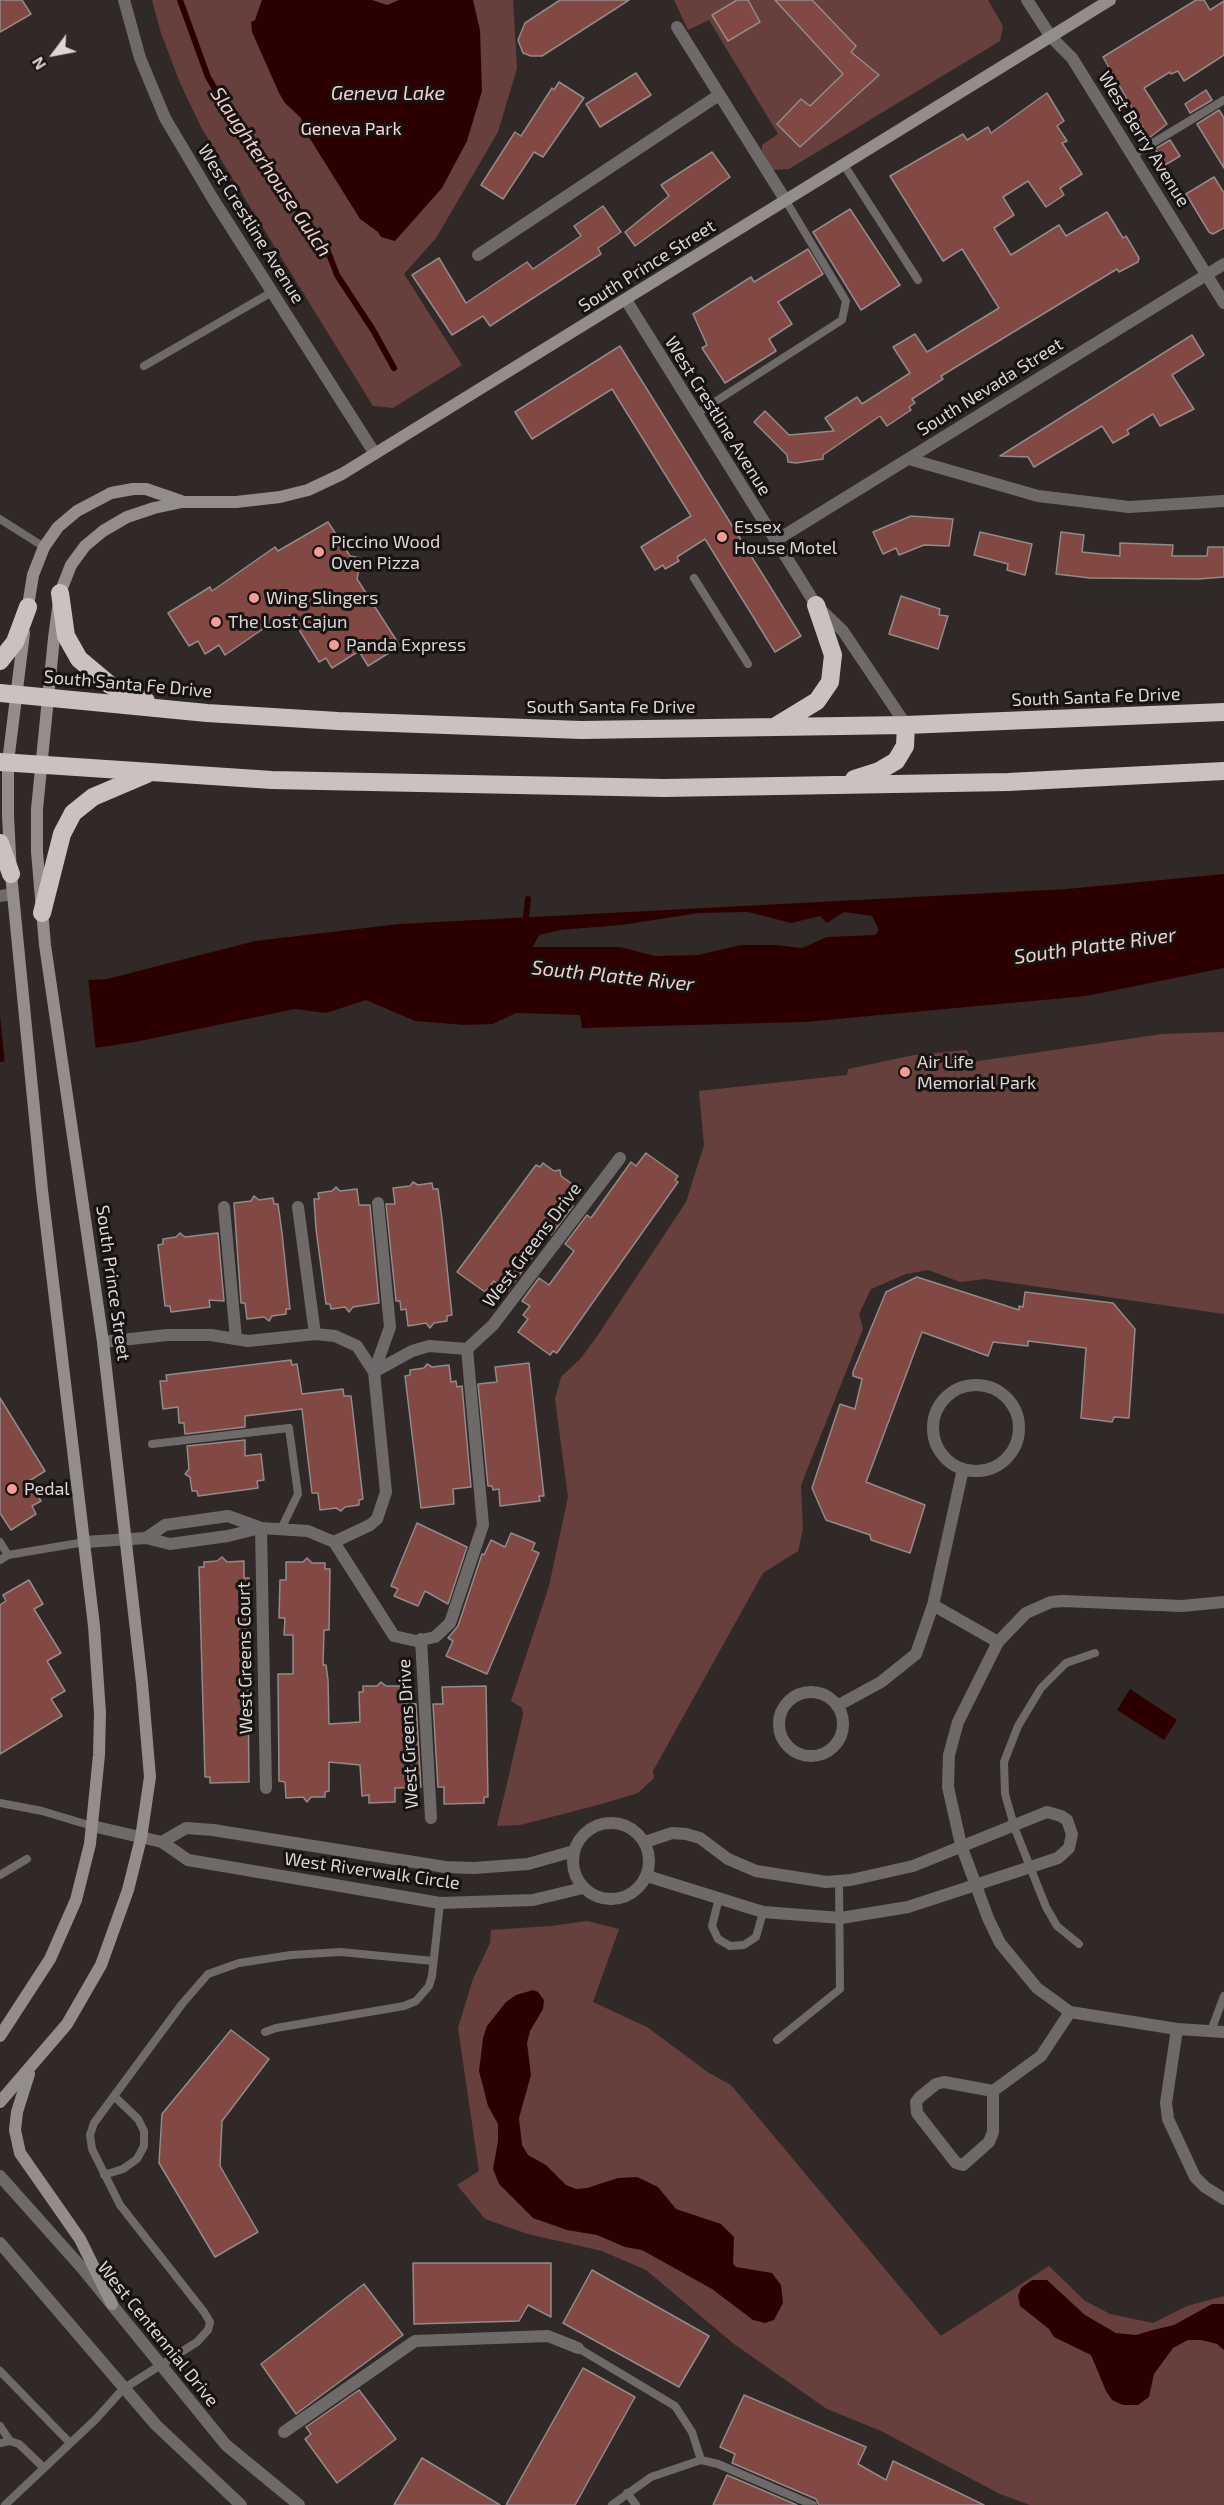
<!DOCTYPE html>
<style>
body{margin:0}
#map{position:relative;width:1224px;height:2505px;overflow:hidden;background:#312928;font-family:"Exo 2",sans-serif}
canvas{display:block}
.north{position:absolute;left:24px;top:24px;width:60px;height:60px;-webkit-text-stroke:4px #161312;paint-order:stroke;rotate:238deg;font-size:16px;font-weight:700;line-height:24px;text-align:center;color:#dcd6d6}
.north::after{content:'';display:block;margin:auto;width:21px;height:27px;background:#dcd6d6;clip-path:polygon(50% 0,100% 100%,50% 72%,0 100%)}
</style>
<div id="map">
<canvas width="1224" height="2505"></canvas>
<div class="north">N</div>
</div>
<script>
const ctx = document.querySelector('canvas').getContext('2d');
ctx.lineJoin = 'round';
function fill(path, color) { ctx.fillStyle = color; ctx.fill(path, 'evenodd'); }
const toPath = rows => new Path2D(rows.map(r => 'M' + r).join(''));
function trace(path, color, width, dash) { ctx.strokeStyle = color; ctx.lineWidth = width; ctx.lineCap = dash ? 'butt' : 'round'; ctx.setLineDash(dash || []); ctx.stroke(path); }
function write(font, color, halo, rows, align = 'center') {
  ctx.font = font + ' "Exo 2",sans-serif'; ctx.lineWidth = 6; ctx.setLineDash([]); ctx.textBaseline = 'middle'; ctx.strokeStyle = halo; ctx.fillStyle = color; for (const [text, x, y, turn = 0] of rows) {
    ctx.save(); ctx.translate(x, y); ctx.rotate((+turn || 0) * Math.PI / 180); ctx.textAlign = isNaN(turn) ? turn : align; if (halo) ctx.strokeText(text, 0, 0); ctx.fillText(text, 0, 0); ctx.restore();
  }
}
fill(toPath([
 [152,0,513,0,517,68,498,132,436,238,404,274,462,365,393,408,373,406,202,129,180,83,161,33],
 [674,0,988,0,1003,26,1000,41,789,169,773,170,762,151,762,145,778,134,709,20,688,30],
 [1224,1032,1224,1314,985,1279,960,1282,928,1270,906,1274,871,1289,859,1314,863,1329,801,1485,803,1529,798,1551,763,1573,653,1771,654,1778,638,1793,598,1805,520,1825,497,1826,523,1715,522,1708,511,1701,549,1586,568,1497,555,1399,561,1377,581,1358,598,1335,686,1202,704,1145,699,1091,847,1075,848,1069,914,1055,967,1050,972,1062,1162,1034],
 [587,1921,619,1929,593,2002,647,2027,709,2073,731,2085,941,2336,1049,2266,1085,2301,1110,2314,1153,2323,1187,2306,1224,2296,1224,2505,1030,2505,1000,2494,881,2431,827,2409,734,2344,646,2270,602,2251,528,2234,485,2219,457,2185,479,2171,458,2028,473,1979,490,1943,491,1930,551,1926]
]), '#67403e');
fill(toPath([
 [262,0,372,0,387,5,399,0,473,0,480,30,482,91,467,141,442,188,395,241,381,237,378,232,360,219,302,126,301,118,285,103,279,93,252,32,251,22,255,20],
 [1224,874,1224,968,1086,996,805,1022,582,1028,580,1015,516,1013,493,1024,464,1025,415,1021,366,1000,326,1013,295,1009,135,1042,0,1062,0,985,107,979,255,941,399,924,1067,889],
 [748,912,791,923,820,916,827,923,844,912,872,916,879,930,875,935,827,937,802,948,776,945,741,945,698,955,655,956,620,947,533,947,539,935,560,930,621,925,699,913],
 [1130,1689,1177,1720,1164,1740,1117,1710],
 [533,1990,538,1992,544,2000,543,2009,530,2031,527,2043,531,2075,519,2118,522,2145,528,2155,546,2165,566,2185,576,2189,587,2188,618,2178,637,2177,658,2187,676,2209,721,2224,734,2237,733,2263,736,2267,772,2273,781,2285,783,2303,774,2320,765,2323,753,2320,712,2289,642,2250,625,2247,597,2235,567,2230,533,2218,499,2184,493,2169,498,2141,498,2124,488,2106,479,2071,483,2038,487,2026,506,2002,516,1995],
 [1032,2280,1047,2280,1085,2315,1116,2333,1136,2335,1153,2330,1174,2325,1212,2304,1224,2304,1224,2350,1217,2344,1201,2340,1188,2340,1173,2348,1154,2374,1149,2397,1138,2405,1123,2405,1112,2400,1106,2391,1091,2355,1054,2337,1049,2329,1020,2306,1018,2296,1021,2288]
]), '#2c0001');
fill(toPath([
 [88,977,96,1051,5,1064,0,1016,0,982]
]), '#312928');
trace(toPath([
 [180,0,208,77,231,116,264,157,279,184,327,249,337,275,373,330,394,368],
 [525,925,528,899]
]), '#2c0001', 6);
const building = toPath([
 [0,0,22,0,31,14,0,32,0,0],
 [560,0,629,0,542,56,531,56,523,53,518,40,525,23,560,0],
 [737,0,748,0,760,22,728,41,712,15,737,0],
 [775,0,812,0,856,46,851,52,879,75,800,147,777,124,801,99,810,106,843,74,775,0],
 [1196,0,1204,0,1210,10,1224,1,1224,55,1184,81,1178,71,1171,74,1170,72,1144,88,1167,124,1149,138,1103,57,1196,0],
 [636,73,651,95,600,127,586,104,636,73],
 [559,82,584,98,543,157,534,152,503,199,481,185,515,132,521,136,552,88,554,90,559,82],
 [1206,90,1212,100,1190,113,1185,104,1206,90],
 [1047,93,1064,121,1057,126,1067,141,1062,143,1082,174,1060,188,1064,195,1046,207,1028,181,1003,197,1014,215,994,228,1011,255,1059,225,1066,236,1107,212,1123,238,1126,236,1139,258,1138,262,1119,272,1117,269,941,376,943,379,912,399,915,403,909,407,911,410,887,426,880,416,823,455,823,459,796,463,788,462,787,455,754,422,765,411,789,435,834,431,825,418,857,397,862,404,910,373,893,347,915,334,927,352,999,308,962,249,943,261,890,176,963,134,967,140,988,127,991,133,1047,93],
 [1219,110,1224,118,1224,168,1197,124,1219,110],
 [1170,140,1180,156,1165,165,1155,149,1170,140],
 [712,152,730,177,635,246,625,232,669,196,661,185,712,152],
 [1214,177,1224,193,1224,228,1213,234,1209,232,1186,194,1214,177],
 [603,206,621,232,598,248,601,254,490,326,483,316,452,335,412,275,439,258,466,303,527,262,533,269,581,236,574,226,603,206],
 [850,209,900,285,861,310,813,232,850,209],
 [808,249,823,274,778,302,792,324,769,339,776,351,725,383,702,348,707,345,693,314,751,277,754,282,808,249],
 [1192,335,1204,355,1172,375,1194,409,1160,426,1153,414,1127,430,1129,434,1113,443,1102,426,1034,467,1028,457,1000,456,1192,335],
 [620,346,801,636,775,652,705,539,677,557,679,561,665,569,663,565,655,570,641,547,691,516,612,389,532,439,515,412,620,346],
 [911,516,953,519,949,546,924,545,899,555,896,548,883,554,873,532,911,516],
 [328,522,350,556,361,558,357,579,400,646,368,666,359,651,332,668,326,658,319,662,290,615,278,623,276,620,225,655,219,645,205,654,198,641,189,646,168,613,210,587,212,591,275,547,278,551,328,522],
 [980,532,1032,544,1025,575,1007,570,1008,564,974,555,980,532],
 [1061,532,1084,535,1082,552,1120,556,1120,543,1173,545,1172,556,1207,556,1208,547,1224,547,1224,577,1198,579,1090,578,1056,574,1061,532],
 [901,596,940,609,939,615,948,616,938,649,889,634,901,596],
 [646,1153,678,1176,675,1180,678,1182,557,1353,553,1351,550,1355,518,1332,528,1319,523,1315,530,1306,522,1301,539,1278,549,1285,574,1251,565,1244,587,1215,591,1218,631,1162,636,1166,646,1153],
 [543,1163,554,1171,560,1170,561,1176,575,1186,565,1200,573,1206,551,1235,549,1233,508,1291,494,1281,485,1292,457,1272,536,1165,540,1167,543,1163],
 [413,1182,418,1185,432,1183,433,1189,438,1189,442,1219,452,1315,447,1316,447,1321,434,1323,430,1328,426,1323,408,1326,406,1309,401,1310,400,1301,396,1301,386,1204,395,1204,393,1188,410,1186,413,1182],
 [336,1187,340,1191,357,1189,359,1205,370,1205,379,1303,353,1307,349,1312,345,1307,331,1309,330,1304,326,1304,316,1229,314,1199,319,1199,318,1193,332,1191,336,1187],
 [254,1196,259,1200,273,1198,274,1204,278,1204,282,1233,290,1309,286,1309,286,1314,272,1316,269,1321,264,1317,247,1319,245,1303,241,1303,234,1203,251,1201,254,1196],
 [180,1233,185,1237,218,1233,224,1301,209,1300,210,1307,171,1312,170,1306,165,1306,158,1245,163,1244,163,1239,176,1237,180,1233],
 [917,1277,1019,1310,1019,1306,1023,1307,1025,1292,1113,1303,1135,1329,1129,1418,1114,1417,1112,1422,1081,1418,1086,1348,1028,1341,1028,1346,993,1342,988,1356,922,1332,866,1482,925,1505,910,1553,871,1540,870,1535,826,1520,812,1488,840,1404,855,1409,862,1379,853,1376,853,1372,886,1292,917,1277],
 [291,1360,292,1365,297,1364,302,1394,343,1389,344,1396,351,1396,363,1499,359,1500,359,1505,345,1507,341,1511,336,1508,320,1510,318,1493,312,1493,302,1409,245,1416,245,1427,185,1434,184,1423,179,1423,178,1407,163,1409,160,1381,167,1381,166,1375,291,1360],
 [529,1363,544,1496,539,1496,540,1501,500,1506,499,1489,493,1490,492,1486,488,1486,478,1384,497,1382,495,1367,529,1363],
 [427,1364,432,1367,449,1365,451,1382,456,1381,457,1387,462,1386,471,1487,453,1489,454,1504,421,1508,405,1376,410,1375,410,1370,424,1368,427,1364],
 [0,1398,45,1471,29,1481,41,1501,32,1506,36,1514,11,1530,0,1513,0,1398],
 [245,1440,245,1456,261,1454,264,1480,257,1481,258,1488,198,1496,197,1491,192,1491,190,1477,185,1474,189,1469,187,1446,245,1440],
 [417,1523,467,1547,448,1604,425,1591,418,1606,394,1596,398,1589,391,1586,417,1523],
 [511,1533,535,1543,532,1550,539,1553,487,1674,446,1656,453,1641,448,1638,458,1626,482,1554,484,1555,491,1540,505,1547,511,1533],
 [222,1557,227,1562,244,1561,244,1578,249,1578,250,1617,246,1617,247,1661,251,1660,251,1681,248,1681,249,1782,210,1783,210,1777,205,1777,199,1567,204,1567,204,1562,217,1561,222,1557],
 [307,1558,312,1563,325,1563,325,1569,330,1569,329,1630,324,1630,323,1665,326,1665,328,1680,329,1724,360,1722,359,1692,363,1692,363,1686,377,1686,381,1682,386,1686,403,1686,403,1702,416,1704,421,1787,395,1788,395,1802,369,1803,369,1795,362,1796,360,1765,329,1762,329,1791,325,1792,325,1797,311,1797,307,1802,303,1797,286,1798,285,1782,279,1781,278,1674,293,1674,293,1635,284,1635,285,1618,279,1618,280,1580,286,1580,286,1562,303,1562,307,1558],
 [29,1580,43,1604,34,1609,61,1653,47,1661,65,1691,51,1699,62,1716,0,1754,0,1605,6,1601,3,1595,29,1580],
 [486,1686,488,1797,484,1797,484,1803,444,1804,444,1787,438,1787,433,1704,443,1704,442,1687,486,1686],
 [231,2030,269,2059,222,2121,220,2166,258,2232,215,2257,159,2163,162,2114,231,2030],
 [413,2263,551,2263,551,2317,528,2305,519,2321,414,2324,413,2263],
 [592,2270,709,2336,679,2387,563,2323,592,2270],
 [364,2284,403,2335,296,2414,261,2364,364,2284],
 [583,2368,635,2397,575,2505,506,2505,583,2368],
 [359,2390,396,2439,337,2483,305,2439,311,2434,306,2427,359,2390],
 [744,2395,866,2447,858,2464,886,2480,893,2461,984,2505,819,2505,816,2499,732,2463,735,2454,720,2447,744,2395],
 [422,2458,500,2505,394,2505,422,2458],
 [727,2475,797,2505,713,2505,727,2475]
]);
fill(building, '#824844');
trace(building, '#938a89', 1.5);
trace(toPath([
 [1133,155,1224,100],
 [844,165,918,280],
 [144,366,272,292],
 [696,414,842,320,846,301,786,201],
 [0,519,44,547],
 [694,578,748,664],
 [152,1444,289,1428,298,1494,281,1529],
 [0,1542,8,1555],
 [0,1560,8,1555,85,1542],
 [0,1803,42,1811,92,1826],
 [0,1875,27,1859],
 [719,1898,712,1926,718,1939,730,1946,744,1945,756,1937,763,1912],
 [1079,1944,1057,1926,1046,1907,1015,1829,1005,1794,1004,1762,1018,1726,1041,1688,1066,1663,1095,1653],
 [1211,2031,1224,1996],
 [265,2032,276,2028,404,2006,416,2001,429,1986,432,1976,440,1903],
 [777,2040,840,1989,839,1881],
 [104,2175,123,2169,137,2159,144,2146,144,2131,138,2119,114,2096],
 [578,2348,675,2406,692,2432,701,2460],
 [0,2371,70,2443],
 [0,2426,10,2441],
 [0,2443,10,2441,19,2444,44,2468],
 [627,2493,636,2505],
 [5,2505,96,2419,123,2389,197,2342,208,2330,210,2322,204,2312,120,2205,92,2149,90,2135,94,2123,182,2004,208,1974,239,1963,291,1955,341,1952,433,1961],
 [612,2505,651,2477,701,2460,718,2464,813,2505]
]), '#6e6a69', 8);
trace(toPath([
 [124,0,140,58,165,118,213,199,375,454],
 [1027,0,1051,37,1072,58,1224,303],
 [677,27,786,201],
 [478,255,719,95],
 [626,300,816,605,843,631,906,725],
 [909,459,1038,496,1129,507,1224,501],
 [775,541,1224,264],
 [0,896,13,894],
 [224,1207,236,1339],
 [298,1207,315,1334],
 [103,1342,167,1335,211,1335,248,1341,315,1334,335,1336,357,1346,374,1372,386,1492,377,1519,370,1525,334,1542,308,1531,261,1528,228,1516,165,1525,146,1538],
 [467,1349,493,1325,620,1158],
 [374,1372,390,1327,378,1203],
 '933 1428a43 43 0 1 1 86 0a43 43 0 1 1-86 0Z',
 [261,1528,266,1788],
 [85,1542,146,1538,170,1544,228,1536,260,1528],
 [334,1542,394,1636,416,1641,435,1637,450,1623,483,1525,467,1349,429,1346,412,1351,374,1372],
 [1224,1602,1182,1606,1063,1601,1051,1602,1026,1613,998,1642,958,1722,949,1755,948,1787,961,1845,988,1918,1000,1943,1037,1988,1070,2012,1177,2029,1224,2032],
 [933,1605,998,1642],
 [421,1639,431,1818],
 '779 1724a32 32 0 1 1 64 0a32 32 0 1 1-64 0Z',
 [837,1706,881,1682,916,1654,933,1605,963,1469],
 '573 1861a38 38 0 1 1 76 0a38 38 0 1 1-76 0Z',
 [92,1826,162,1842,188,1860,440,1903,533,1900,583,1888],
 [162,1842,186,1828,213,1830,445,1867,474,1868,528,1864,574,1851],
 [645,1842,672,1833,686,1834,700,1838,728,1859,756,1871,826,1882,851,1880,913,1866,1047,1812,1061,1816,1067,1820,1072,1834,1069,1848,1058,1858,908,1907,841,1918,763,1912,647,1876],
 [1177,2029,1166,2103,1168,2119,1195,2177,1205,2187,1224,2199],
 [993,2091,993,2132,989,2142,963,2165,956,2163,917,2113,916,2102,920,2097,936,2084,944,2082,993,2091,1041,2056,1070,2012],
 [0,2176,82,2268,226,2445,299,2505],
 [0,2243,156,2425,241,2505],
 [284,2432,415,2341,548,2336,578,2348]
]), '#6e6a69', 12);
trace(toPath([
 [27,612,33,575,44,547,58,527,77,511,111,493,133,489,146,489,181,501],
 [0,2036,50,1959,76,1900,90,1844,99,1755,100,1713,94,1626,42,1190,11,874,8,816,8,762,24,633],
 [29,2074,17,2112,15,2130,20,2153,80,2239,112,2304],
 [0,2102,67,2024,101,1965,128,1890,141,1838,150,1777,142,1683,103,1342,45,945,37,852,37,809,54,638,60,593,71,565,85,546,103,531,127,517,154,508,182,502,236,502,280,497,308,490,342,474,1110,0]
]), '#938d8c', 12);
trace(toPath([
 [60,593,66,636,79,659,110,685,146,701],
 [0,661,15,642,28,607],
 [0,693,207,713,338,721,581,730,906,725,1224,712],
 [776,726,817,701,830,682,833,655,816,605],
 [0,762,272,780,664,788,1008,782,1224,771],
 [854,779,879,771,896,761,905,746,906,725],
 [0,843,11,874],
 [42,913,62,834,73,813,93,797,147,774]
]), '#cbc1c0', 18);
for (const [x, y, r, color] of [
 [722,537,6,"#f59c95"],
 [319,552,6,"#f59c95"],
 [254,598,6,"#f59c95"],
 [216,622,6,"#f59c95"],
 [334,645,6,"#f59c95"],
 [905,1072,6,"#f59c95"],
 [12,1489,6,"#f59c95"]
]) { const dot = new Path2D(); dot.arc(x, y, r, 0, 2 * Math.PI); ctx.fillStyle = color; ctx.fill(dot); trace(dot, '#161312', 2); }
write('18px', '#fcd5d2', '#161312', [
 ["Geneva Park",351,129]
]);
write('18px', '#dcd6d6', '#161312', [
 ["West Berry Avenue",1144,139,58],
 ["West Crestline Avenue",251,224,58],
 ["South Prince Street",647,266,-32],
 ["South Nevada Street",990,387,-32],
 ["West Crestline Avenue",718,416,58],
 ["South Santa Fe Drive",128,684,5],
 ["South Santa Fe Drive",1096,697,-2],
 ["South Santa Fe Drive",611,707],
 ["West Greens Drive",532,1245,-53],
 ["South Prince Street",113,1283,82],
 ["West Greens Court",245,1658,-91],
 ["West Greens Drive",408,1734,-93],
 ["West Riverwalk Circle",372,1871,8],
 ["West Centennial Drive",158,2334,51]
]);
write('18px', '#dcd6d6', '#161312', [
 ["Essex",734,527],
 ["House Motel",734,548],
 ["Piccino Wood",331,542],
 ["Oven Pizza",331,563],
 ["Wing Slingers",266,598],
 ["The Lost Cajun",228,622],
 ["Panda Express",346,645],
 ["Air Life",917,1062],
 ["Memorial Park",917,1083],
 ["Pedal",24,1489]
], 'left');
write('italic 20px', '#f3cdc9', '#161312', [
 ["Geneva Lake",388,93],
 ["Slaughterhouse Gulch",271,172,56],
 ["South Platte River",1095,946,-8],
 ["South Platte River",613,976,6]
]);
</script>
